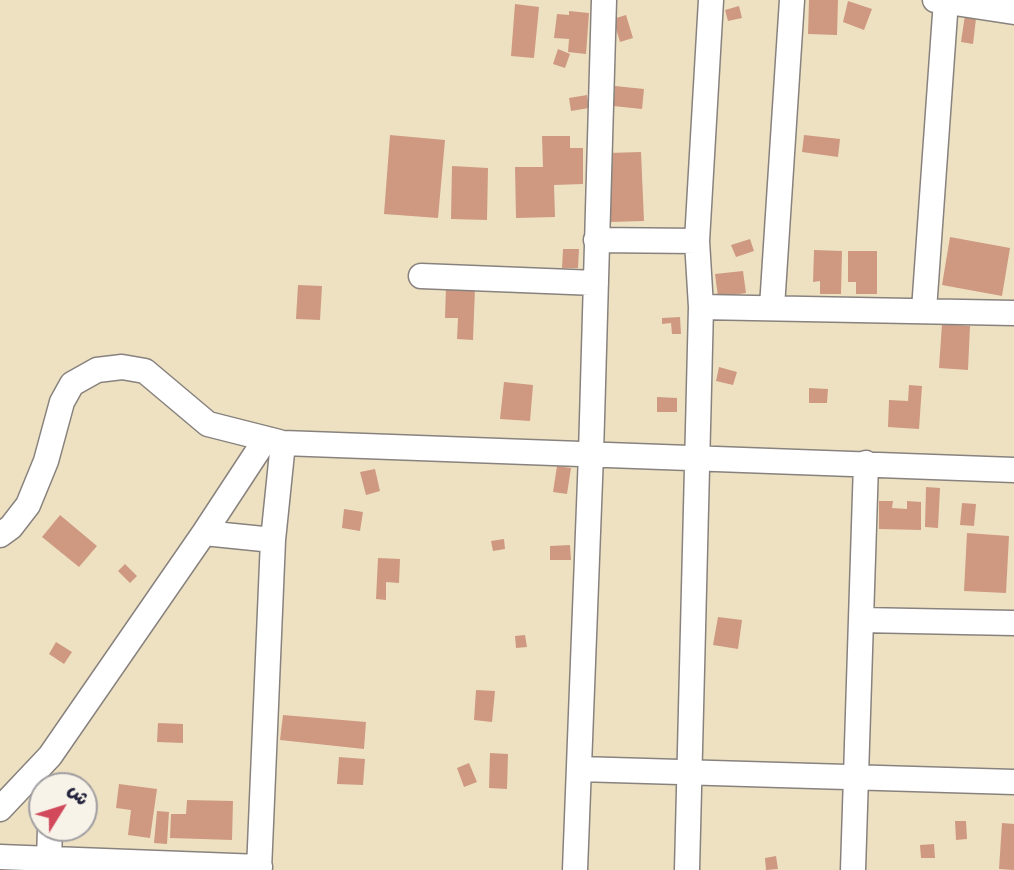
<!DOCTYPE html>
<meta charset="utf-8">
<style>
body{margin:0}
#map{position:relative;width:1014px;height:870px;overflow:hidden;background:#eee1c2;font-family:Kalam,"Playpen Sans Arabic",sans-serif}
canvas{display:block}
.north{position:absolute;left:28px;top:772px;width:70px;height:70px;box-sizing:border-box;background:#f7f3e8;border:2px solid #a29fa3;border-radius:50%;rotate:52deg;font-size:19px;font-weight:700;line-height:28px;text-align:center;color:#22223b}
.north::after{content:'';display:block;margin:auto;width:24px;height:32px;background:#d1495b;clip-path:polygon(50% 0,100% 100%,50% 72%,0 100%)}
</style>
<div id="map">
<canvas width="1014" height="870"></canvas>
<div class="north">ش</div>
</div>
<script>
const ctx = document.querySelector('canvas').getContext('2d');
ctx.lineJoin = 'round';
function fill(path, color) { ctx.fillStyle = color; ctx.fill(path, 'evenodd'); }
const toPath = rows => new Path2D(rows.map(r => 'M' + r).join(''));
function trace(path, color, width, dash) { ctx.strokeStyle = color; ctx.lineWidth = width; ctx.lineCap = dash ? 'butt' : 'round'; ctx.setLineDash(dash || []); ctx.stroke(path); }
fill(toPath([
 [809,0,838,0,837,35,808,34],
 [848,1,872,9,864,30,843,22],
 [515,4,539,7,534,58,511,56],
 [739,6,742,18,728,21,725,10],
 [966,8,977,10,973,44,961,42],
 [569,11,589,13,586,54,568,52,569,39,554,38,557,14,569,15],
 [626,15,633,38,620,42,613,19],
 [558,49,570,54,565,68,553,64],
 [615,86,644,89,642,109,613,106],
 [587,95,589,108,571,111,569,98],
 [390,135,445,140,438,218,384,214],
 [804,135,840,139,838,157,802,152],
 [542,136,570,136,570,148,583,148,583,184,554,185,555,217,516,218,515,167,543,167],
 [641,152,644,221,610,222,607,153],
 [452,166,488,168,487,220,451,219],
 [950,237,1010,248,1002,296,942,285],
 [750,239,754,251,736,257,731,245],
 [563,249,579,249,578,268,562,268],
 [814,250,842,251,841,294,820,294,820,281,813,282],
 [848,251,877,251,877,294,856,294,856,282,848,282],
 [743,271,746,293,718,297,715,274],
 [298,285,322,286,320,320,296,319],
 [446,286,475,288,473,340,457,339,458,318,445,318],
 [680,317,681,334,672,334,671,323,662,324,662,318],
 [942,324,970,326,968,370,939,368],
 [719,367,737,372,733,385,716,381],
 [504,382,533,385,530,421,500,419],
 [909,385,922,386,919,429,888,427,889,400,908,401],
 [809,388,828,389,827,403,809,403],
 [657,397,677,398,677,412,657,412],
 [557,466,571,468,567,494,553,492],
 [375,469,380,491,366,495,360,472],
 [926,487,940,488,938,528,925,527],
 [879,501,893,501,892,508,907,509,907,501,921,502,921,530,879,529],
 [962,503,976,504,974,526,960,525],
 [344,509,363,512,360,531,342,528],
 [60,515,97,546,79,567,42,537],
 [967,533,1009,536,1006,593,964,591],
 [504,539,505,549,493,551,491,541],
 [570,545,571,560,550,560,550,546],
 [378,558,400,559,399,583,386,582,386,600,376,599],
 [125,564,137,576,130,583,118,571],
 [718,617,742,620,738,649,713,645],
 [525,635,527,647,516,648,515,636],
 [56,642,72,652,64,664,49,654],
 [476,690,495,691,492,722,474,720],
 [283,715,366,722,364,749,280,740],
 [158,723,183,724,183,743,157,742],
 [490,753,508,754,507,789,489,788],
 [339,757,365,759,363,785,337,784],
 [469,763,477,782,464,787,457,768],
 [119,784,157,789,150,838,128,835,131,810,116,808],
 [187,800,233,801,232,840,170,838,171,814,186,814],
 [157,811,169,812,167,844,154,843],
 [955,821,966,821,967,839,956,840],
 [1002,823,1014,824,1014,870,999,869],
 [934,844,935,858,921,858,920,845],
 [776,856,778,869,766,870,765,858]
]), '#ce9980');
const minor = toPath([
 [935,0,1014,12],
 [596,240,697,241],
 [421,276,596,283],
 [701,307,1014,313],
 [772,307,792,0],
 [924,310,946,0],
 [204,533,273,540],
 [0,535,11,527,28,505,46,461,62,402,72,384,97,370,122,367,145,371,208,424,279,442],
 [861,620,1014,623],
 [579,769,1014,782],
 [0,809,50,756,204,533,265,440],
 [0,857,260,867],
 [49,860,50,828],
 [259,870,273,540,283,443,1014,470],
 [575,870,591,454,604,0],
 [687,870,701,307,697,241,711,0],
 [853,870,866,463]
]);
trace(minor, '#88827e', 27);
trace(minor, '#fff', 24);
</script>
